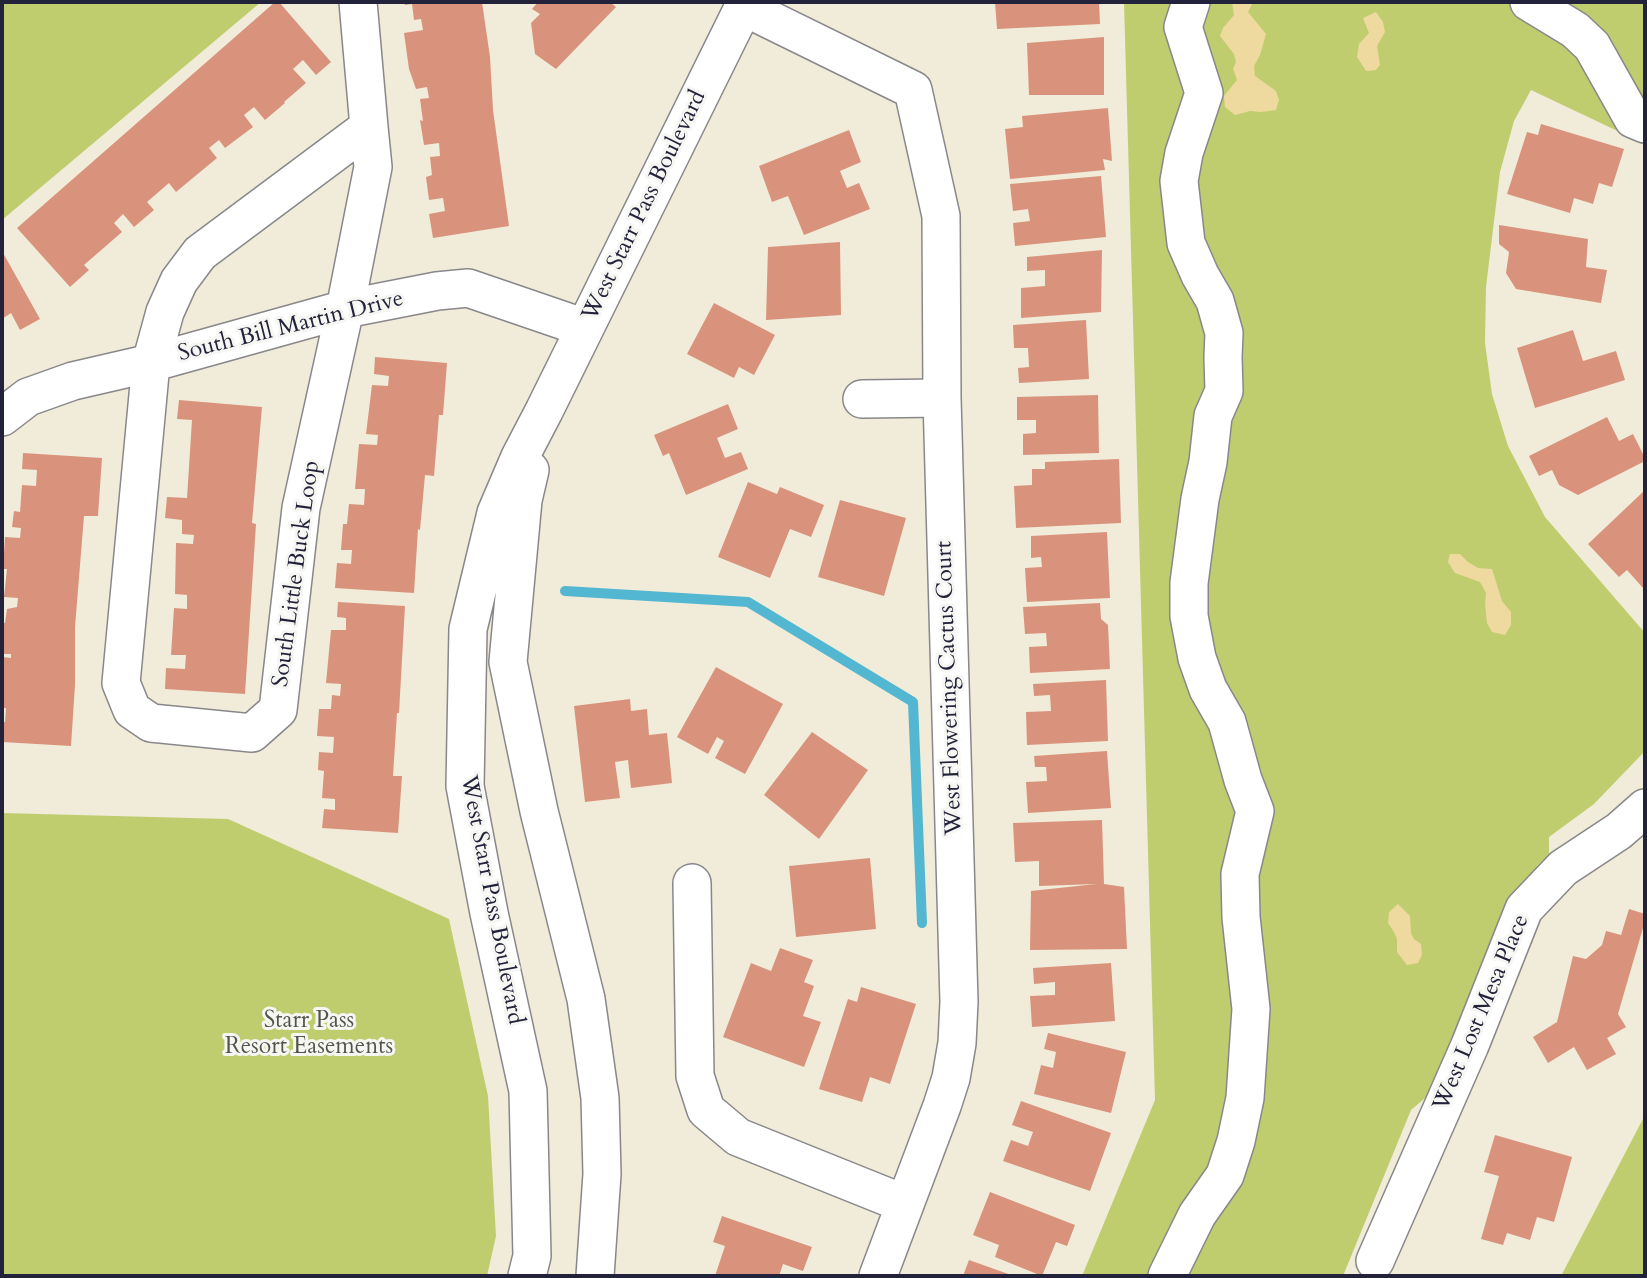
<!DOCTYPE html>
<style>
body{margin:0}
#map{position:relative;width:1647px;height:1278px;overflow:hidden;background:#f0ecd9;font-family:Cardo,serif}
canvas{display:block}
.frame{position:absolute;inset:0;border:4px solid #22223b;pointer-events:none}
</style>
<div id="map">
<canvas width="1647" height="1278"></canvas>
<div class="frame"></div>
</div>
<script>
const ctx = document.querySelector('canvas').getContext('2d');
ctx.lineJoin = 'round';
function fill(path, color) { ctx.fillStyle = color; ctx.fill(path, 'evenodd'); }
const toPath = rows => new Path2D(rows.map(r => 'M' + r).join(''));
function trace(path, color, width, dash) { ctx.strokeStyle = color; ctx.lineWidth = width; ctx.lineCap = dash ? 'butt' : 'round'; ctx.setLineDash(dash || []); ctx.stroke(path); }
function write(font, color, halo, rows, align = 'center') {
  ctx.font = font + ' Cardo,serif'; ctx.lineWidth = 6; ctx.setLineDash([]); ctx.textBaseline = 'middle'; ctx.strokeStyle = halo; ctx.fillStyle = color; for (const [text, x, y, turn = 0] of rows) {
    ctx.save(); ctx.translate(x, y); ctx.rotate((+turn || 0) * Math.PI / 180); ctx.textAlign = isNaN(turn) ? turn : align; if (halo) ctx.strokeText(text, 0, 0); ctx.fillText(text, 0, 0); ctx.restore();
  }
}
fill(toPath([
 [2,2,261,2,2,220],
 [1124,2,1645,2,1645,144,1531,90,1514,121,1500,172,1486,287,1485,343,1492,394,1508,446,1545,517,1645,633,1645,751,1594,804,1549,837,1549,855,1538,865,1470,1045,1458,1070,1411,1110,1343,1276,1082,1276,1155,1100],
 [2,813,228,819,449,919,488,1096,496,1236,487,1276,2,1276],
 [1645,1115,1645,1276,1561,1276]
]), '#bfcd6f');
fill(toPath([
 [1232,2,1253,2,1248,12,1266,34,1260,55,1254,66,1255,76,1276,91,1279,100,1276,110,1261,112,1250,111,1235,115,1225,107,1224,96,1237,80,1233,69,1236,62,1234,54,1220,36,1223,28,1234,15],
 [1376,12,1383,22,1385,32,1377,46,1380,65,1376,70,1366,71,1357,57,1359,44,1369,33,1363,18],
 [1450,554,1460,554,1468,562,1478,568,1492,569,1502,601,1511,612,1511,625,1505,635,1492,632,1487,623,1485,605,1486,593,1480,582,1455,573,1448,562],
 [1398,904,1410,916,1411,933,1414,939,1421,944,1422,955,1418,963,1407,965,1397,952,1397,939,1394,932,1388,923,1389,912]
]), '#eeda9e');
trace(toPath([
 [565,591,748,602,913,702,922,923]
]), '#53b7d1', 10);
fill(toPath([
 [275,2,279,2,331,62,316,75,303,60,293,69,306,83,284,102,285,103,265,120,254,107,244,115,253,127,225,148,219,140,209,148,217,158,176,192,169,183,147,202,154,210,134,227,123,214,114,223,122,232,84,265,89,270,70,287,17,228],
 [404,2,482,2,490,57,493,110,509,226,433,238,429,214,445,211,443,198,429,200,426,177,432,175,430,157,440,156,439,143,424,145,420,120,423,121,420,99,429,98,427,87,416,89,409,69,404,33,423,30,421,19,414,20,412,4,405,5],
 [538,2,610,2,616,7,556,69,535,54,531,23,540,14,532,9],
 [995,2,1099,2,1100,24,997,29],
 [1104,37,1104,95,1029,95,1027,43],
 [1108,108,1112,161,1103,159,1105,170,1010,179,1005,129,1023,127,1022,116],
 [1541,124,1624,149,1612,187,1599,183,1593,204,1574,198,1570,213,1507,194,1527,132,1538,135],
 [849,130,861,162,840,171,847,188,859,183,870,209,804,235,788,196,772,202,759,166],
 [1101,176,1106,237,1015,246,1013,223,1030,221,1028,209,1013,211,1010,184],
 [1499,225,1588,239,1586,267,1607,270,1601,303,1516,289,1506,273,1509,252,1499,244],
 [840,242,841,315,766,320,768,247],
 [1102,250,1101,312,1021,318,1021,288,1045,286,1045,270,1027,271,1027,257],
 [2,251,40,319,20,330,11,313,2,319],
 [714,303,775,335,754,375,739,367,734,378,687,354],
 [1086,320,1089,379,1019,383,1018,368,1029,367,1028,348,1014,348,1013,325],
 [1573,330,1583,361,1616,351,1625,380,1535,408,1517,348],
 [375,357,447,363,443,415,439,415,434,476,425,475,420,530,418,529,414,593,335,588,337,563,351,564,352,550,341,550,343,524,347,524,349,504,364,505,365,489,355,489,359,444,377,445,378,435,366,434,372,385,388,386,389,376,374,374],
 [1098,395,1099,453,1023,455,1023,434,1036,433,1036,420,1017,420,1017,397],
 [179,400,262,407,252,523,256,524,245,694,165,689,166,668,185,669,186,655,171,655,174,608,187,609,187,595,175,594,176,543,193,544,194,535,182,534,182,520,165,518,167,497,187,498,192,420,177,419],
 [728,404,738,429,717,438,725,458,741,452,748,469,686,495,669,453,663,456,654,435],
 [1607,417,1619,441,1633,434,1645,458,1645,461,1578,495,1559,485,1552,470,1539,476,1529,456],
 [23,453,102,458,98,516,84,516,75,627,75,685,71,746,2,742,2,722,5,722,6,708,2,708,2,657,11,658,11,654,2,654,2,623,5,623,7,609,17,607,18,598,4,597,7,569,3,569,5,537,20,538,21,528,12,527,14,511,20,512,22,485,36,486,37,470,22,469],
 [1119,459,1121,523,1016,528,1014,486,1032,485,1032,469,1045,469,1045,462],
 [748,482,777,494,780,487,824,505,811,537,790,529,770,578,718,557],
 [1645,490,1645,586,1643,588,1627,570,1619,577,1588,544],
 [840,500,906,518,884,596,818,577],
 [1107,532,1110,598,1027,602,1025,568,1042,567,1041,557,1031,558,1031,536],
 [338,602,405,606,399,713,397,713,393,776,402,776,398,833,322,828,324,809,335,810,335,799,322,798,324,771,318,770,319,752,333,753,334,737,317,736,319,709,331,709,332,695,340,696,341,684,326,683,331,630,346,630,346,618,337,617],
 [1100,603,1101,619,1108,625,1110,669,1030,673,1029,647,1047,646,1046,633,1025,634,1023,607],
 [716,667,783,704,745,774,715,758,724,741,717,737,708,754,677,737],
 [1106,680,1108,741,1027,745,1026,712,1051,711,1050,695,1034,696,1033,684],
 [630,699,631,711,647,709,649,735,667,733,672,783,631,788,628,760,615,762,620,798,585,802,574,706],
 [812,732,868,770,819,839,764,795],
 [1107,751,1111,808,1028,813,1026,782,1047,781,1046,767,1035,767,1034,756],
 [1102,820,1104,884,1124,887,1127,949,1030,950,1031,891,1096,884,1039,886,1039,861,1015,862,1013,823],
 [870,858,876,929,796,937,789,866],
 [1629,909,1645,914,1645,921,1618,1014,1626,1027,1607,1038,1616,1054,1587,1070,1574,1047,1548,1063,1533,1037,1557,1022,1573,956,1586,959,1602,945,1606,931,1621,935],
 [780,948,813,960,804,982,814,986,803,1016,821,1022,804,1067,723,1037,751,963,771,971],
 [1111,963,1115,1021,1032,1027,1030,996,1055,995,1055,982,1034,984,1033,968],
 [861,987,916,1004,890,1084,870,1077,862,1102,819,1089,848,999,857,1002],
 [1048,1033,1126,1052,1111,1113,1034,1094,1041,1065,1053,1068,1056,1052,1044,1049],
 [1021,1101,1111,1133,1090,1191,1003,1161,1011,1140,1028,1146,1033,1132,1012,1125],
 [1495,1135,1572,1157,1554,1222,1537,1217,1530,1240,1507,1233,1503,1245,1481,1239,1499,1176,1484,1172],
 [990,1192,1075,1225,1067,1246,1056,1242,1042,1276,995,1257,999,1245,973,1235],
 [722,1216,812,1247,803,1271,783,1264,779,1276,715,1276,725,1246,713,1242],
 [969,1260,1014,1276,963,1276]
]), '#d9937c');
const minor = toPath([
 [358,2,369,127,373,167,345,309,301,508,278,710,252,733,151,723,132,710,121,683,151,363,165,312,179,281,200,253,369,127],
 [1529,2,1575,30,1592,46,1633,119,1645,124],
 [744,7,913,90,941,216,942,398,959,1002,957,1043,951,1078,942,1106,878,1276],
 [862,399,942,398],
 [2,417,28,397,73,381,151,363,345,309,437,291,468,288,585,328],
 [530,470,523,500,508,662,539,811,586,999,600,1098,602,1174,595,1276],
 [692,883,695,1076,706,1110,738,1137,905,1204],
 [1375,1261,1470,1045,1524,909,1563,868,1619,831,1645,808],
 [527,1276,532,1256,528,1091,489,913,465,786,468,629,496,513,520,457,544,411,746,2],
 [1167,1276,1197,1215,1225,1175,1236,1141,1245,1098,1251,1009,1241,917,1240,874,1255,811,1243,780,1227,722,1208,689,1197,658,1189,616,1189,583,1200,499,1208,462,1213,416,1224,391,1223,357,1224,333,1215,301,1200,275,1186,243,1179,181,1184,153,1204,93,1183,27,1191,2]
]);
trace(minor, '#89878a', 40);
trace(minor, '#fff', 37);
write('23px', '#22223b', '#f6f6f2', [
 ["West Starr Pass Boulevard",645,206,-64],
 ["South Bill Martin Drive",291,327,-14],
 ["South Little Buck Loop",297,574,-82],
 ["West Flowering Cactus Court",950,688,-92],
 ["West Starr Pass Boulevard",491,900,79],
 ["West Lost Mesa Place",1482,1013,-67]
]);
write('23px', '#51554b', '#f6f6f2', [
 ["Starr Pass",309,1022],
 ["Resort Easements",309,1048]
]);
</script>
